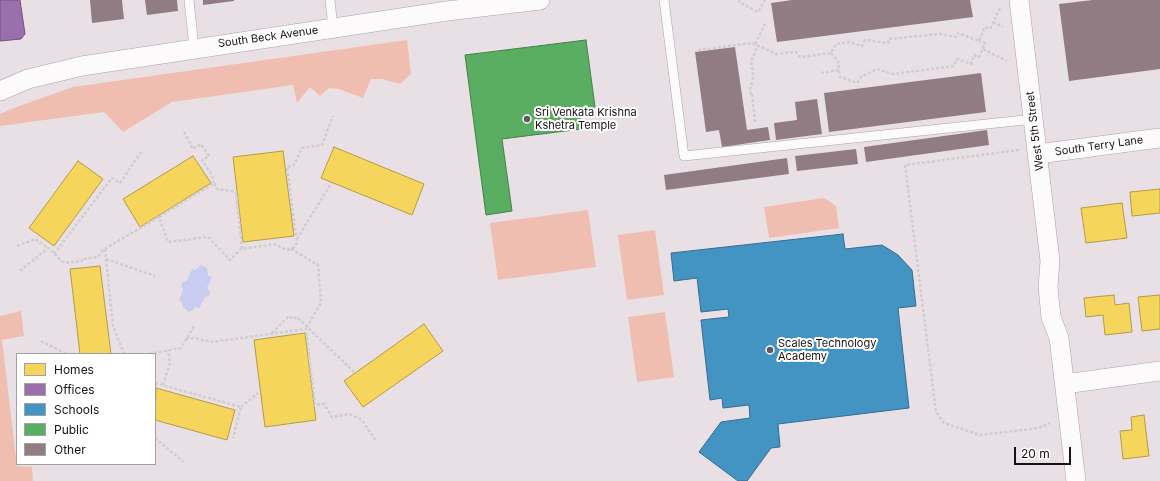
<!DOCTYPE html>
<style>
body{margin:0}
#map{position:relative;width:1160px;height:481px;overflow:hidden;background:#e9e0e6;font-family:Inter,sans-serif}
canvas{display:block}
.legend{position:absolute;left:16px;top:353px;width:140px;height:112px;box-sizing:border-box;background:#fff;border:1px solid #a2a0a1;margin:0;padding:5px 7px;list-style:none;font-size:12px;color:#171115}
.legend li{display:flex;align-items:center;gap:8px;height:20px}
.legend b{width:20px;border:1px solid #a2a0a1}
.scale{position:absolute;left:1014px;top:447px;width:57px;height:18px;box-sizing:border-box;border:2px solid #171115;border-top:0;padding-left:5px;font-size:12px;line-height:14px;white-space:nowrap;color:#171115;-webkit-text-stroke:3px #fff;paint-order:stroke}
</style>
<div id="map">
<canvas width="1160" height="481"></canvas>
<ul class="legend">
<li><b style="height:11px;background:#f6d55c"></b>Homes</li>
<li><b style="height:11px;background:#9970ab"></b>Offices</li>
<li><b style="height:11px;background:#4393c3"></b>Schools</li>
<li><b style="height:11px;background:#5aae61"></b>Public</li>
<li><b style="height:11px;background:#917c84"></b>Other</li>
</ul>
<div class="scale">20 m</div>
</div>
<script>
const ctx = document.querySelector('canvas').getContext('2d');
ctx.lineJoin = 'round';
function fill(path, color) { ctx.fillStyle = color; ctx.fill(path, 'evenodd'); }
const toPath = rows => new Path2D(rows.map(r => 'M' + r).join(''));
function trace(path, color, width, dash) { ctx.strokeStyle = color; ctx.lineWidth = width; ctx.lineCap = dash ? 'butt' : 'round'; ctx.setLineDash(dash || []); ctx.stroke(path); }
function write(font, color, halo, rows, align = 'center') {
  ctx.font = font + ' Inter,sans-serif'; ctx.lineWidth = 4; ctx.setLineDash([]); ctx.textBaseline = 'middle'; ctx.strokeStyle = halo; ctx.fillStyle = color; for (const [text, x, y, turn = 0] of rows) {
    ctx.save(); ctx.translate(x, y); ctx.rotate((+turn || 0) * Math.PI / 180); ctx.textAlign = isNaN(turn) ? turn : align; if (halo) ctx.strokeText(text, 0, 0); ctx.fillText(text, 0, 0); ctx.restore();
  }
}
fill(toPath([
 [407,40,411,74,400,84,382,79,371,79,363,98,339,89,329,88,320,96,310,87,297,103,293,85,172,102,123,132,104,112,0,126,0,114,19,106,73,87],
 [824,198,836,206,839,228,769,238,764,207],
 [588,210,596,267,498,280,490,223],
 [655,230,664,295,627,300,618,235],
 [21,311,24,336,2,340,17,466,32,467,33,481,0,481,0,316],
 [665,312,674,377,637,382,628,317]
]), '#f0beb1');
fill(toPath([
 [201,265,207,268,208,275,212,277,207,288,210,291,209,296,205,297,199,308,195,307,193,310,189,312,183,307,182,302,179,300,183,290,181,285,183,282,187,280,192,269,195,270]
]), '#c8ccf0');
const homes = toPath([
 [334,147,424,184,412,215,321,178,334,147],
 [283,151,294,236,243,242,233,157,283,151],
 [193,156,211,183,140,227,123,199,193,156],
 [78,161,103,179,54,246,29,228,78,161],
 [1160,189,1160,213,1132,216,1130,192,1160,189],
 [1122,203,1127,238,1086,243,1081,208,1122,203],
 [100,266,111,354,80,354,70,269,100,266],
 [1114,295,1115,305,1129,303,1132,332,1105,335,1103,315,1086,317,1084,298,1114,295],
 [1160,295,1160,329,1142,331,1138,297,1160,295],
 [424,324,443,351,363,407,344,381,424,324],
 [305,333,316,420,265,427,254,340,305,333],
 [156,388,235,410,227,440,155,420,156,388],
 [1144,415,1149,456,1123,459,1120,431,1132,430,1131,417,1144,415]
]);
fill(homes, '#f6d55c');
trace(homes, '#b39a47', 1);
const offices = toPath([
 [0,0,20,0,25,34,21,39,0,41,0,0]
]);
fill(offices, '#9970ab');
trace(offices, '#72547e', 1);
const schools = toPath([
 [843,234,845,249,882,245,898,255,912,270,916,306,898,308,909,408,778,424,780,447,771,448,747,481,738,481,699,452,721,422,750,418,749,405,723,408,722,398,710,400,701,320,729,317,728,309,701,312,697,278,674,281,671,253,843,234]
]);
fill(schools, '#4393c3');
trace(schools, '#366c8f', 1);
const public = toPath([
 [586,40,595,107,579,109,581,129,502,139,512,211,486,215,465,55,586,40]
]);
fill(public, '#5aae61');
trace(public, '#467f4a', 1);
fill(toPath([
 [90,0,122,0,124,19,92,23],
 [145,0,177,0,178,11,147,15],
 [203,0,234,0,234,1,203,5],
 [792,0,970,0,973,17,777,42,771,3],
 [1093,0,1160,0,1160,69,1069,81,1059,4],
 [735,47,747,130,768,127,770,140,722,147,719,130,706,132,695,52],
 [981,73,986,112,829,132,824,93],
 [817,99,822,134,776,140,774,123,797,120,795,102],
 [987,130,989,145,866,162,864,147],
 [856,149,858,164,797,171,795,156],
 [787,158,789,174,666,190,664,175]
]), '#917c84');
const lane = toPath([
 [189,0,194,48],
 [330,0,333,28],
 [664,0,684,156,1034,119]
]);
const street = toPath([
 [1019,0,1050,261,1048,287,1051,317,1059,338,1076,481],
 [0,91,28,79,82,66,447,11,540,0],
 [1038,154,1160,138],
 [1065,384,1160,371]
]);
trace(lane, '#a9a2a7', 10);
trace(street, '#a9a2a7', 20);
trace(toPath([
 [740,0,739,2,758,12,765,0],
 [993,22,1003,27],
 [755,44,765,24],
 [983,49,1007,61],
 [698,50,752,43,776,54,796,52,800,57,831,53,836,44,850,42,862,46,865,40,888,43,889,39,940,34,956,37,958,33,979,41,985,27,990,29,1000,8],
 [831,53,838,61,840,77,857,83,861,77,877,69,893,74,954,66,957,59,971,64,974,55,979,57,985,43,979,41],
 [821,73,839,70],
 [755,122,752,95,751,96,750,90,753,78,751,61,758,45],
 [184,132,193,149,201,144,209,156,202,160,212,175,214,183],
 [1019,150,905,165,936,412,944,423,980,435,1039,428,1050,423],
 [297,239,330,185],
 [17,246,35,239,48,248],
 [105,249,113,326,124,354],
 [242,249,236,192,217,189,214,183,159,217,168,242,208,237,230,260,241,249,242,249,274,244,287,250,293,248,297,243,287,167,294,165,302,148,322,145,333,116],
 [291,249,318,265,321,303,306,328],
 [54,254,112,178,120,183,141,152],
 [106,259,155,276],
 [20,271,48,248,64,263,82,261,82,259,98,257,103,250,159,217],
 [272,333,289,316,293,319,297,317,354,372],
 [186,339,194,338,212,342,306,329,315,405,324,404,332,417,349,414,362,420,376,441],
 [41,341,67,354],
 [149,354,181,348,195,325],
 [155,383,241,407,233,438],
 [163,385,170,363,168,350],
 [241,407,258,393],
 [155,438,184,462]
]), '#d0cdcf', 2.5, [3, 2]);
trace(lane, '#fcfafb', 9);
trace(street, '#fcfafb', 19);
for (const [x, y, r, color] of [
 [527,119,4,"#60595e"],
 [770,350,4,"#60595e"]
]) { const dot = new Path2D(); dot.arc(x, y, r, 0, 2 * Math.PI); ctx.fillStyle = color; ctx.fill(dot); trace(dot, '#fff', 1.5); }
write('11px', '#171115', '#fff', [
 ["South Beck Avenue",268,37,-8],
 ["West 5th Street",1035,131,-97],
 ["South Terry Lane",1099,146,-8]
]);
write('11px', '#171115', '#fff', [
 ["Sri Venkata Krishna",535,113],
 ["Kshetra Temple",535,126],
 ["Scales Technology",778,344],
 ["Academy",778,357]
], 'left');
</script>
